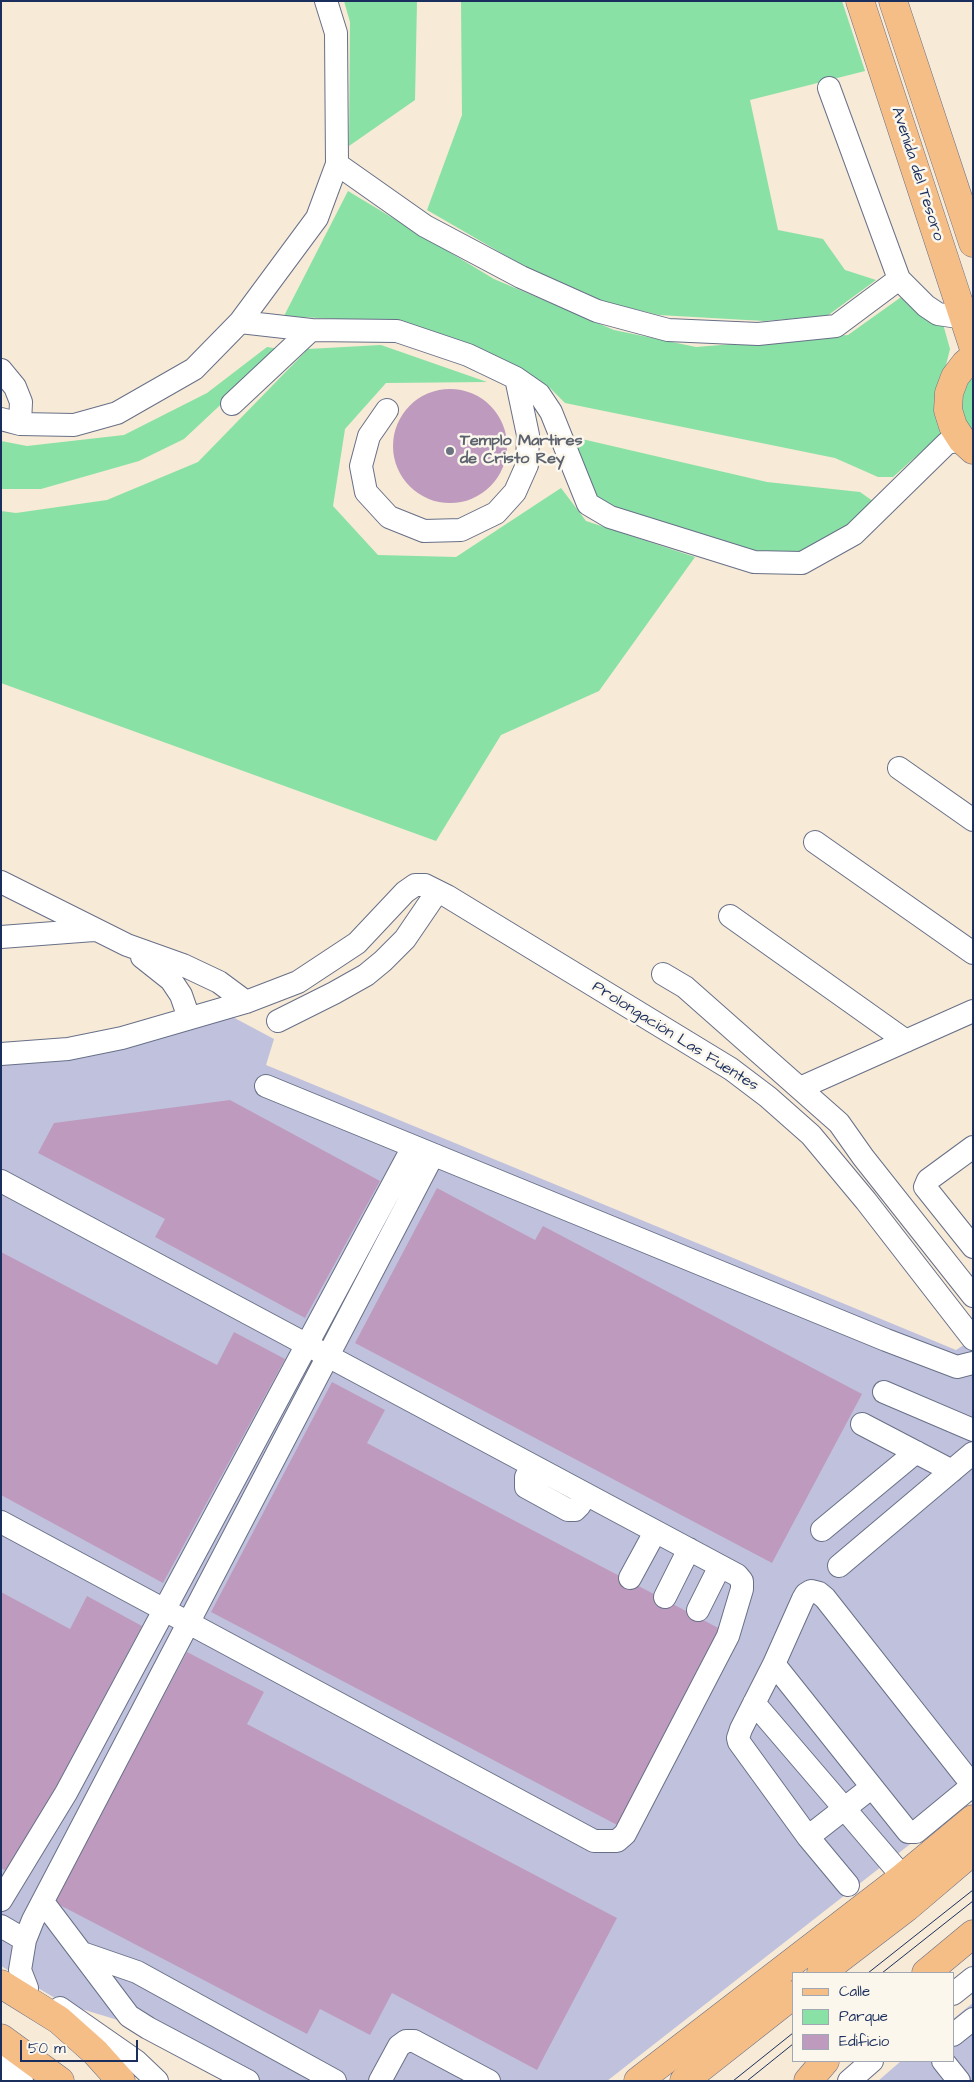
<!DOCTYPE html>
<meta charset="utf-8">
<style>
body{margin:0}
#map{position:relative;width:974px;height:2082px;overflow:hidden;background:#f7ead6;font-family:"Architects Daughter",sans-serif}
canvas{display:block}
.frame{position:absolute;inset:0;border:2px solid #1b2f5e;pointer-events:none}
.legend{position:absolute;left:792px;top:1972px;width:162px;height:90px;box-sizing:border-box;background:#fbf7ec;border:1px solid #a1a7b3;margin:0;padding:6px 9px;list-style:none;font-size:15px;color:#1b2f5e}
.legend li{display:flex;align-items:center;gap:10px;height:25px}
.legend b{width:25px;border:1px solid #a1a7b3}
.scale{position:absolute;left:20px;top:2040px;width:118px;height:22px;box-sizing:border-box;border:2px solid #1b2f5e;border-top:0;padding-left:6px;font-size:15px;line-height:18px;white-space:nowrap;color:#1b2f5e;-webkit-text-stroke:4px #fbf7ec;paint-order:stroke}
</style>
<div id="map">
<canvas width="974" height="2082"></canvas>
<div class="frame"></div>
<ul class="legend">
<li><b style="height:6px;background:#f6be87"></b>Calle</li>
<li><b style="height:14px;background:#89e1a5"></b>Parque</li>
<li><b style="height:14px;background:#be9bbe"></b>Edificio</li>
</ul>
<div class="scale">50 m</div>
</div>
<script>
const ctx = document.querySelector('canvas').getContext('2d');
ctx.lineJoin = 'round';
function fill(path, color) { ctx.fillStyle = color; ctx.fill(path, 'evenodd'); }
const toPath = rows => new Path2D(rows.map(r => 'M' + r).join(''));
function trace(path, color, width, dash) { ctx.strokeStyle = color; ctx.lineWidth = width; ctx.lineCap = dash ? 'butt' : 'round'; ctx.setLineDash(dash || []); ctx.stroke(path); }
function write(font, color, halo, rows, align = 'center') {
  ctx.font = font + ' "Architects Daughter",sans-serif'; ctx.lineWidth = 5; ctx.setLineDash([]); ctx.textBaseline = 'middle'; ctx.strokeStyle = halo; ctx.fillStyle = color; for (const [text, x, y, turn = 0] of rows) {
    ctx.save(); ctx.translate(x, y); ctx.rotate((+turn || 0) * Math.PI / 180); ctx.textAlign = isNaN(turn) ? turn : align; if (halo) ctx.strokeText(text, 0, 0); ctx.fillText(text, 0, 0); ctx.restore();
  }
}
fill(toPath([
 [229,1015,274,1039,266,1065,956,1350,973,1339,973,1795,607,2081,232,2081,121,2021,65,2004,1,1966,1,1062],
 [973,2003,973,2081,878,2081,901,2061,953,2061,953,2019]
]), '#c0c2dd');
fill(toPath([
 [344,1,417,1,415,100,349,146,350,22],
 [461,1,842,1,865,71,750,100,778,230,823,239,845,270,876,280,827,316,764,321,659,315,605,302,522,265,427,210,462,115],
 [348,191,494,279,614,330,696,347,848,335,904,295,943,324,950,349,937,401,943,435,921,452,893,477,878,477,835,458,565,403,549,387,482,351,388,322,284,316],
 [381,345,487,382,386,383,345,429,333,506,378,555,456,557,561,488,586,521,695,557,599,691,501,735,436,841,1,683,1,511,16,513,107,500,198,462,308,349],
 [267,347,280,349,184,439,139,461,41,489,1,489,1,441,27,446,124,435,207,393],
 [973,371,973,440,961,424,959,393],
 [569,436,767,482,860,492,877,504,849,529,796,557,761,556,604,505,589,492]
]), '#89e1a5');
fill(toPath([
 '393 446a57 57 0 1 1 114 0a57 57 0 1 1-114 0Z',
 [230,1100,380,1181,305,1318,155,1237,165,1219,38,1153,54,1123],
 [437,1188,535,1240,543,1226,862,1394,772,1563,355,1343],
 [1,1252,217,1365,234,1332,285,1359,163,1583,1,1495],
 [332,1382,385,1410,367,1443,724,1631,621,1827,211,1612],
 [1,1592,70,1629,87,1596,142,1626,10,1873,1,1868],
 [187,1652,264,1692,247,1724,617,1918,537,2070,392,1993,370,2035,320,2009,307,2034,54,1902]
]), '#be9bbe');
const minor = toPath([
 [829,88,899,279],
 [337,164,425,226,521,277,597,311,668,330,758,334,836,326,899,279,926,306,938,314,965,318],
 [240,322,311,330],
 [1,370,15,387,21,402,20,424],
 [232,404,311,330,397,331,468,355,516,378,539,394,551,412,588,504,610,517,754,562,802,563,854,534,947,443,962,440],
 [387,410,369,436,361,466,366,492,389,517,424,531,461,530,496,513,515,492,527,465,528,435,516,378],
 [1,419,20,424,74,425,117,413,194,369,240,322,317,218,337,164,336,33,326,1],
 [899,768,973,820],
 [815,842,973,953],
 [1,882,127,945,183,965,219,982,246,1002],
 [730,916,906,1041],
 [1,937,94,930],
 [142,957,171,980,181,995,189,1018],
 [663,974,685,987,839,1123,863,1157,973,1296],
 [278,1021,334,993,366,975,383,961,405,939,437,892],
 [1,1054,68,1049,122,1038,246,1002,298,982,357,943,405,892,415,885,425,885,447,896,731,1069,768,1097,811,1135,866,1201,973,1339],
 [266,1086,886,1340,957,1367,973,1363],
 [800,1088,973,1011],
 [973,1147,928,1180,925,1187,973,1247],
 [1,1181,737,1575,742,1581,742,1589,728,1636,625,1834,617,1841,594,1841,1,1522],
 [884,1392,973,1430],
 [862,1424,952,1471],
 [532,1466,526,1477,526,1487,568,1510,575,1510,579,1506,586,1495],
 [822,1530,916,1452],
 [839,1566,973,1453],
 [630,1578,655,1532],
 [811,1591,819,1593,825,1598,970,1782,967,1790,916,1832,908,1832,872,1787,808,1837,739,1742,738,1738,741,1729,774,1664,803,1599,806,1594,811,1591],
 [665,1597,689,1549],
 [698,1610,720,1566],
 [774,1664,872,1787],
 [754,1703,903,1877],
 [808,1837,848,1885],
 [1,1900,66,1793,413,1147],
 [43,1902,129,2016,148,2028,248,2081],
 [1,1926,25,1940],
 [82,1953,137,1972,335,2081],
 [27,1988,20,1970,25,1940,33,1920,433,1155],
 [953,1994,973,1978],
 [60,2008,136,2061,157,2081],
 [953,2035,973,2019],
 [943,2061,959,2081],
 [1,2066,22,2081],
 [380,2081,399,2046,406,2041,414,2041,489,2081],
 [849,2081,872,2061]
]);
const major = toPath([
 [860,1,973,346],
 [893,1,973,243],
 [973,357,965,364,955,377,949,393,948,410,953,426,962,440,973,450],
 [821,1973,906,1908,973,1851],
 [926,1973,973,1934],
 [638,2081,903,1877,973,1819],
 [684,2081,793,1995],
 [808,2081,825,2061]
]);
const highway = toPath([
 [1,1984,59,2020,96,2053,121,2081],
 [1,2038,60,2081]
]);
trace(minor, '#687088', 24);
trace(major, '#687088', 29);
trace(highway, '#687088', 29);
trace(minor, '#fff', 22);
trace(major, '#f6be87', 28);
trace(highway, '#f6be87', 28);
trace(toPath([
 [868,1973,973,1890],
 [882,1973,973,1901],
 [733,2081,793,2033],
 [747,2081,793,2044]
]), '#1b2f5e', 1);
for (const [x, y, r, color] of [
 [450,451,5,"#6b7280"]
]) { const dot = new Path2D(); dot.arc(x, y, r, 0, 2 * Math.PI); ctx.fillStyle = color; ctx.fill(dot); trace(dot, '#fbf7ec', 2); }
write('16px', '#1b2f5e', '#fbf7ec', [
 ["Avenida del Tesoro",917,174,72],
 ["Prolongación Las Fuentes",675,1037,32]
]);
write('bold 16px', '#5b616d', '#fbf7ec', [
 ["Templo Martires",460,442],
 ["de Cristo Rey",460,460]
], 'left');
</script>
